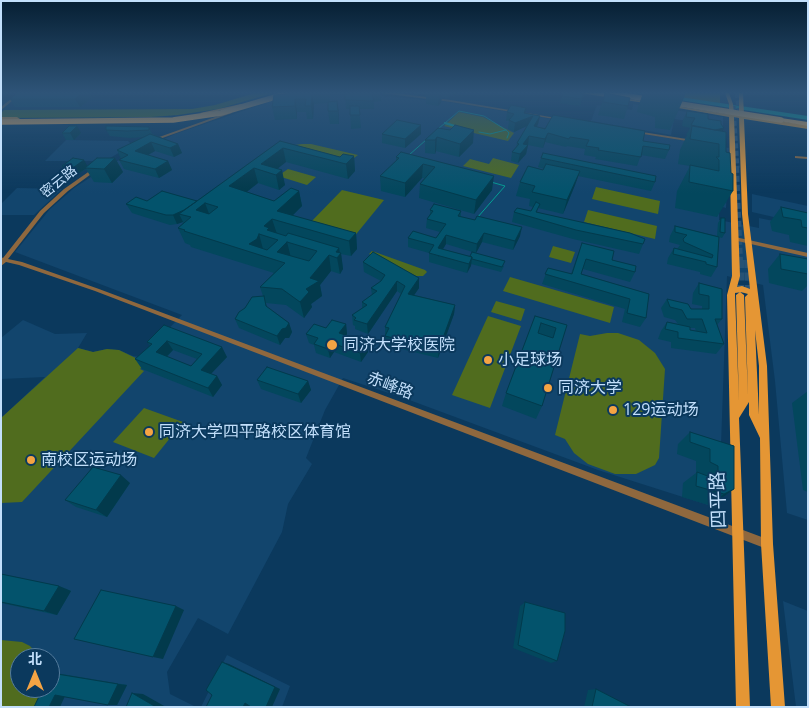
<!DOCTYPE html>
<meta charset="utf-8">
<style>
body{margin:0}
#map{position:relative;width:809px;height:708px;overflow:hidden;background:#0b395d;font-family:"Open Sans","Noto Sans SC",sans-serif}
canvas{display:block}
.frame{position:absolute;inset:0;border:2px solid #c2dffb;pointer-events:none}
.north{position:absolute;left:10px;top:648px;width:50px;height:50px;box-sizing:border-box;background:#0b395d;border:1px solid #547b9c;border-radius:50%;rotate:0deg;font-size:14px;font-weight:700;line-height:20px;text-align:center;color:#c2dffb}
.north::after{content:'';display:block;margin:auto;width:18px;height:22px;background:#f4a444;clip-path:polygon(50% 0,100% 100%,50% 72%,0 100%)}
</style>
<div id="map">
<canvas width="809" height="708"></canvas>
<div class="frame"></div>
<div class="north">北</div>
</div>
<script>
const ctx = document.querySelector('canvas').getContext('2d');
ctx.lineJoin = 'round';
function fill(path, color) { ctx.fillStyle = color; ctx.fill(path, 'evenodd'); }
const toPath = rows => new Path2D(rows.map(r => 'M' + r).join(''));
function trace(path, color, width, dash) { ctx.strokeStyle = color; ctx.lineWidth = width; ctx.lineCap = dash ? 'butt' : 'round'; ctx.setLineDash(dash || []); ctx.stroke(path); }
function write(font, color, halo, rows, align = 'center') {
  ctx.font = font + ' "Open Sans","Noto Sans SC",sans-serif'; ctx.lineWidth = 4; ctx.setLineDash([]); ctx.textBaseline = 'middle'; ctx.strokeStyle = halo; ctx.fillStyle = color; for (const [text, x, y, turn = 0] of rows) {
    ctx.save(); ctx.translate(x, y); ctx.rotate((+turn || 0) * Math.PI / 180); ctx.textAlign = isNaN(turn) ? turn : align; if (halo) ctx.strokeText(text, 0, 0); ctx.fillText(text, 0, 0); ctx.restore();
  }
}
fill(toPath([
 [296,93,379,93,384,96,448,102,729,148,726,208,719,206,719,220,759,228,759,218,808,228,808,520,787,513,775,381,763,285,727,276,719,502,708,505,598,470,404,398,343,378,325,410,306,458,312,464,288,504,282,532,228,634,198,618,167,672,170,694,196,707,1,707,1,418,45,377,1,379,1,338,23,320,55,334,87,333,78,348,93,352,107,349,119,350,133,356,141,357,182,315,15,252,50,209,74,188,111,164,175,134],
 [20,658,50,658,50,688,20,688],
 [633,104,723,117,723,126,674,119,671,135,591,121,597,105,632,110],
 [66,140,128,141,132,145,105,161,45,161],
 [17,188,62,189,34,215,1,215,1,204],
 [752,194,808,206,808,225,752,212],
 [783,601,808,611,808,707,796,707],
 [227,655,290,686,282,707,201,707]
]), '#12456d');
fill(toPath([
 [255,93,273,93,218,109,178,115,151,117,1,118,1,113,4,110,192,109,215,105],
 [653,93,720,93,720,103,691,100],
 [459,112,483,117,514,133,508,141,444,126],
 [302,144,311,144,358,155,350,161,295,145],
 [493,158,519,165,511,178,463,166,470,159,489,164],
 [288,169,316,177,307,185,278,176],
 [596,187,660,201,658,214,592,199],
 [342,190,384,200,353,238,308,225],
 [588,210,657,226,655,239,584,222],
 [553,246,575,252,571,263,549,257],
 [372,251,425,270,427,272,423,276,416,276,369,254],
 [510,277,614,307,610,323,503,291],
 [496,301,525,309,521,321,491,312],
 [488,316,521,326,490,408,452,395],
 [607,333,618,333,639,340,655,353,665,369,659,458,655,465,636,474,615,474,588,464,574,453,565,439,555,435,580,334,590,336],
 [78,348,93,352,107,349,119,350,146,363,140,369,144,371,22,502,1,503,1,418],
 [144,408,183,422,154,458,113,442],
 [1,640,22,642,30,646,37,654,39,658,20,658,20,688,42,688,39,707,1,707]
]), '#506c1e');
fill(toPath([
 [634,93,653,93,808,116,808,120]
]), '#049e94');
trace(toPath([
 [438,129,459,111,484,116,506,130,509,133,507,138],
 [479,132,490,134,506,130],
 [409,155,426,140],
 [477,218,505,186,491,182]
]), '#049e94', 1);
fill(toPath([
 [444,122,446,122,461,127,458,128,444,124,444,122]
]), '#049e94');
trace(toPath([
 [737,93,740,115],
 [733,106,737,168]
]), '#265275', 5, [5, 2.5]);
trace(toPath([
 [736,167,740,261]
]), '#265275', 6, [6, 3]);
trace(toPath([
 [740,260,740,295],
 [748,260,749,297]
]), '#265275', 8, [8, 4.5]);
fill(toPath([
 [18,93,22,93,1,110,1,107,18,93],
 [381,93,395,93,451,100,562,119,560,120,451,102,381,93],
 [229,112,232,113,154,141,151,140,229,112],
 [636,131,693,140,695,141,693,142,637,133,636,133,636,131],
 [795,156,808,157,808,159,795,158,795,156],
 [94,168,98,169,68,191,44,213,8,259,22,262,99,289,767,539,770,541,772,544,770,547,767,549,95,291,19,265,6,262,1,266,1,257,3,258,40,211,64,189,94,168],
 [735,237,808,253,808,257,733,240,733,238,735,237]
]), '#8f683e');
fill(toPath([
 [580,93,595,93,653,103,651,104,580,93],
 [725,93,729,93,733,104,734,114,739,115,739,93,743,93,744,116,808,125,808,129,744,119,748,214,767,366,773,544,785,707,771,707,761,544,760,438,749,415,749,402,739,418,750,707,736,707,727,295,732,276,729,117,667,106,669,105,729,114,729,104,725,93],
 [734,117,739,118,742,214,750,289,742,286,737,287,740,276,734,117],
 [740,292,736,295,739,402,735,295,735,293,741,292,748,294,745,297,748,396,744,295,740,292],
 [755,330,759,366,759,416,759,415,755,330],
 [241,104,243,105,243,106,202,114,200,113,241,104],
 [1,117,17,117,20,119,17,121,1,121,1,117]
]), '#e59634');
fill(toPath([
 [592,93,606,93,620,97,617,99,592,93],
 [781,118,808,122,808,126,779,121,779,119,781,118]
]), '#faaf58');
trace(toPath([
 [609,93,653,100],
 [668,102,781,120],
 [1,122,173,120,221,113,289,93]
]), '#faaf58', 5.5);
fill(toPath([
 [286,93,330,93,330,101,337,101,339,124,330,124,328,111,328,103,314,104,313,119,307,119,306,112,297,112,297,119,275,120,272,107],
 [380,93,381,101,374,102,374,109,359,109,361,128,351,129,350,109,346,109,345,94],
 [410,93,456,93,448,98,442,97,441,103,438,106,426,104,426,95],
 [605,93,628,106,624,119,598,115],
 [643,93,686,93,670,130,655,128,655,117,637,112,638,107],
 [584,94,580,106,560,103,562,96],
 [92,98,80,107,15,107,10,99],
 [526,108,525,113,540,116,538,124,537,127,643,141,669,150,665,159,641,155,637,166,595,159,596,157,584,155,585,149,567,146,566,147,545,142,543,148,528,145,526,154,518,163,511,161,512,152,516,148,517,143,527,126,514,132,508,129,509,121,506,121,507,112],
 [687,111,721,124,726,152,731,173,733,191,717,217,675,208,677,191,690,166,678,164,680,150,687,135,686,135,690,128,682,126,683,120],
 [421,125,421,134,405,148,382,143,382,134],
 [149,127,152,134,178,144,182,153,174,157,155,151,148,155,168,161,172,170,159,178,124,169,119,160,121,159,117,150,144,137,130,138,110,136,106,130],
 [438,128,473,143,459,157,436,151,435,154,425,153,425,140],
 [62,133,81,133,74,140,66,140],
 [280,141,340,157,354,156,355,171,348,179,286,162,278,168,285,185,279,190,258,183,246,192,274,201,299,191,302,206,292,216,356,233,357,249,351,256,341,254,343,269,340,274,331,271,320,285,322,296,311,304,312,307,304,318,286,305,266,303,267,307,289,323,292,332,289,338,285,338,280,345,239,328,235,319,263,296,260,287,274,273,191,247,190,245,185,243,178,228,183,223,183,222,177,224,170,225,132,213,126,204,147,201,197,201],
 [401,152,492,190,474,214,419,198,420,184,424,178,422,178,405,197,381,191,380,176,396,161,396,157],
 [115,158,123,172,112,183,94,182,86,169,78,174,66,173,62,166,88,166],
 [541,158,655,182,651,191,578,176,575,185,563,214,538,208,537,212,643,244,639,254,573,239,512,222,514,212,531,211,533,207,529,206,530,199,516,196,520,182,543,170,544,169,538,167],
 [781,207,808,213,808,246,790,242,789,235,772,231,770,222],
 [430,210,461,211,461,217,520,236,513,250,482,242,476,253,446,244,443,249,504,266,501,272,471,264,467,273,429,262,429,253,408,247,408,238,436,238,440,232,426,228,427,219,430,214],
 [721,218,725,233,722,238,719,237,717,267,711,277,700,274,700,272,667,264,668,258,674,248,677,249,680,245,669,242,670,236,675,226,717,236,718,223],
 [582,243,635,272,630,282,583,269,581,274,649,294,646,318,640,327,622,322,625,309,542,284,548,268,571,274],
 [780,254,808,259,808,285,802,291,769,283,768,269],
 [363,262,419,288,414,295,455,305,454,314,438,358,385,345,385,327,401,294,397,291,368,334,355,329,355,326,353,325,352,315,362,308,362,302,372,295,371,288,381,281,364,272],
 [699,283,722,289,722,319,717,325,724,344,716,354,671,348,671,342,658,339,661,331,667,322,678,324,675,320,664,317,661,308,667,299,691,309,702,309,702,306,692,304,693,293],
 [690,328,695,328,696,331,690,330],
 [535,316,567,325,542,406,536,419,502,406,506,393],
 [346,324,347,334,346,335,368,352,361,362,334,352,330,358,316,353,314,345,309,343,306,334,326,328],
 [164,325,227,357,211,374,217,376,222,385,213,397,142,369,135,359,150,346,147,342],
 [173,350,197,359,191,366,167,357],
 [257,380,308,381,311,390,301,403,261,389],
 [808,391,808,492,803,490,792,403],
 [690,432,734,446,734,489,719,500,708,505,682,497,683,483,696,473,696,461,677,454,678,444],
 [130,483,107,517,76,507,65,500],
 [1,574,59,586,71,591,57,615,1,603],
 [525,602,557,661,551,663,513,648,520,606],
 [51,673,62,674,127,685,117,705,65,697],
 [596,689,631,707,584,707,588,690]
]), '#03475d');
fill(toPath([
 [1,93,8,93,8,94,1,99],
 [82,93,89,93,92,98,80,107,75,99],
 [312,93,314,104,313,119,311,106],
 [439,93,442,93,441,103,438,106],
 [449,93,456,93,448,98],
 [295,99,297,112,297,119,295,106],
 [337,101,339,114,339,124,338,111],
 [526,108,525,116,533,116,531,124,514,132,515,123,524,113],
 [540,116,538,124,532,135,534,126],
 [421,125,421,134,405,148,405,139],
 [77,126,81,133,74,140,70,133],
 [724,128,719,138,715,130],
 [474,130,473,143,459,157,460,144],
 [548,133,543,148,545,139],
 [529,136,528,145,523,144],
 [437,137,436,151,435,154,435,140],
 [151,142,155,151,139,160,135,151],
 [178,144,182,153,174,157,170,148],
 [528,145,526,154,518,163,520,154],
 [283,148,286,162,272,173,261,164],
 [354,156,355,171,348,179,346,164],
 [115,158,123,172,112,183,104,169],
 [84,160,88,167,78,174,74,167],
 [168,161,172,170,159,178,155,169],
 [423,164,422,178,405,197,405,183],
 [254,168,258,183,234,202,229,186],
 [282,170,285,185,279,190,276,175],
 [580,171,575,185,563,214,567,200],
 [494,176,492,190,474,214,476,200],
 [299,191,302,206,285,223,277,211],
 [205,203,211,219,191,217,179,214,183,222,177,224,173,215],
 [272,219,277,234,273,238,264,226],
 [522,227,520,236,513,250,515,241],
 [356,233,357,249,351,256,349,241],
 [484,233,482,242,476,253,477,244],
 [259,234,263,249,249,244],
 [446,235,446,244,438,257,438,248],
 [287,242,291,258,277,252],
 [339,248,340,254,341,253,343,269,340,274,336,252],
 [329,255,331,271,320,285,322,296,311,304,312,307,304,318,300,302,310,278],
 [472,257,471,266,467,273,469,264],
 [419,278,419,288,408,304,408,294],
 [397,281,397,291,368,334,367,324],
 [455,305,454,314,438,358,439,349],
 [289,323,292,332,289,338,285,338,280,345,277,336,282,329],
 [346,324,347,334,341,342,339,333],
 [167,341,173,350,162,361,156,352],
 [367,342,368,352,361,362,360,353],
 [332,343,334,352,330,358,328,349],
 [222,347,227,357,206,379,201,370],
 [217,376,222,385,213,397,208,388],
 [308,381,311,390,301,403,298,394],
 [121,475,130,483,107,517,96,510],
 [734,489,719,500,708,505,724,494],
 [59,586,71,591,57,615,44,611],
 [176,606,184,610,163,659,153,657],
 [222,662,229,664,280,689,272,707,266,707],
 [118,684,127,685,117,705,108,705],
 [132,693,143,694,166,707,156,707],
 [55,695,65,696,60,707,49,707],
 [245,703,251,704,250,707,243,707]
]), '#023a4c');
const building = toPath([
 [17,93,82,93,75,99,10,99,17,93],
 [286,93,312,93,311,106,305,106,306,99,295,99,295,106,272,107,274,95,286,94,286,93],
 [357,93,375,93,372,94,374,101,345,100,345,94,357,93],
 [563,93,579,93,584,94,581,99,562,96,563,93],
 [605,93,630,98,628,106,603,102,605,93],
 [337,101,338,111,328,111,328,102,337,101],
 [511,105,526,108,524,113,540,116,534,126,545,129,553,115,645,131,643,141,670,145,669,150,643,146,641,157,598,150,599,148,586,146,589,140,570,137,569,139,548,133,545,139,529,136,523,144,528,145,520,154,512,152,519,144,517,143,533,116,515,123,509,120,514,114,507,112,511,105],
 [350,106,359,106,360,115,350,115,350,106],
 [687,111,708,114,708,119,721,121,721,124,724,128,715,130,691,125,695,118,686,117,687,111],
 [397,120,421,125,405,139,382,134,397,120],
 [455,125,474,130,460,144,437,137,435,140,425,140,438,128,450,130,455,125],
 [69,126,77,126,70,133,62,133,69,126],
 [106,126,149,127,149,130,127,131,106,130,106,126],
 [692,126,726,132,726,152,730,153,731,173,733,174,733,191,689,182,690,165,719,171,719,160,716,157,719,157,719,144,690,139,692,126],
 [150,134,178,144,170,148,151,142,135,151,168,161,155,169,119,160,128,155,117,150,150,134],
 [280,141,340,157,343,154,354,156,346,164,283,148,261,164,282,170,276,175,254,168,229,186,274,201,291,188,299,191,277,211,356,233,349,241,272,219,264,226,269,228,267,230,286,236,288,233,339,248,336,252,341,253,337,258,329,255,310,278,319,281,306,289,309,292,300,302,282,289,260,287,285,263,184,231,185,230,178,228,191,217,179,214,280,141],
 [205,203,218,207,209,214,196,210,205,203],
 [259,234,278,240,267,250,249,244,257,239,259,234],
 [287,242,317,251,309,261,277,252,287,242],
 [401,152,494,176,476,200,420,184,435,167,423,164,405,183,380,176,399,158,396,157,401,152],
 [543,153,656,176,655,182,541,158,543,153],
 [73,158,84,160,74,167,62,166,73,158],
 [97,158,115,158,104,169,85,168,97,158],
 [546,164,580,171,567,200,532,192,535,186,520,182,528,166,543,170,546,164],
 [162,191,197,201,184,210,173,215,166,215,126,204,136,197,147,201,162,191],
 [536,202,540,204,536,212,630,233,645,239,643,244,576,230,514,212,517,208,531,211,536,202],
 [434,204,461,211,458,216,475,220,477,216,522,227,515,241,484,233,477,244,446,235,438,248,472,257,469,264,429,253,434,245,408,238,413,231,436,238,446,224,427,219,433,211,430,210,434,204],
 [781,207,808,213,808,228,802,227,801,220,783,217,781,207],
 [721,218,725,218,725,233,720,232,721,218],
 [675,226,719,237,717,267,706,264,706,262,673,254,674,248,712,258,713,255,684,242,683,239,687,235,675,232,675,226],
 [582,243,614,251,612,260,636,266,635,272,586,259,581,274,649,294,646,318,627,313,630,299,545,274,548,268,572,274,582,243],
 [373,252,419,278,408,294,455,305,439,349,385,336,389,328,385,327,405,286,397,281,367,324,354,320,356,318,352,315,367,305,362,302,377,291,371,288,381,281,385,275,363,262,373,252],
 [472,252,505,261,502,267,472,259,472,257,470,256,472,252],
 [780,254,808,259,808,274,781,269,780,254],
 [699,283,722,289,722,319,715,319,724,344,678,338,678,332,665,329,667,322,690,327,690,330,707,333,702,319,687,319,682,310,670,307,667,299,688,304,691,309,709,309,709,296,699,294,699,283],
 [264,296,266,306,289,323,286,328,282,329,277,336,235,319,239,312,245,308,252,297,264,296],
 [535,316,567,325,542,406,506,393,535,316],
 [541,323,556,328,553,338,538,333,541,323],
 [332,320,346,324,339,333,367,342,360,353,332,343,328,349,314,344,318,338,306,334,314,324,326,328,332,320],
 [164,325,222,347,201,370,217,376,208,388,135,359,152,344,147,342,164,325],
 [167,341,202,354,191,366,156,352,167,341],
 [267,367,308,381,298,394,257,380,267,367],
 [690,432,734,446,734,489,724,494,696,486,697,472,718,480,718,466,710,462,710,449,690,442,690,432],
 [93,467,121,475,96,510,65,500,93,467],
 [1,574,59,586,44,611,1,602,1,574],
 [101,590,176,606,153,657,74,639,101,590],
 [525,602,565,613,565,631,557,661,518,645,525,602],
 [222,662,275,687,266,707,251,707,245,703,243,707,206,707,212,695,206,690,222,662],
 [51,673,118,684,108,705,55,695,49,707,34,707,43,688,50,688,50,675,51,673],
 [596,689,631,707,592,707,596,689],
 [132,693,156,707,126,707,132,693]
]);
fill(building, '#03536c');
trace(building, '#023a4c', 1);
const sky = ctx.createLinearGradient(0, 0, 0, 193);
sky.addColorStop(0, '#061f33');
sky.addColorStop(0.48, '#2e5478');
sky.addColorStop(1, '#2e547800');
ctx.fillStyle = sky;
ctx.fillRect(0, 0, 809, 193);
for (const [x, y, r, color] of [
 [332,345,6,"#f4a444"],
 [488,360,5,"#f4a444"],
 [548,388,5,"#f4a444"],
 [613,410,5,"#f4a444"],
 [149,432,5,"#f4a444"],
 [31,460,5,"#f4a444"]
]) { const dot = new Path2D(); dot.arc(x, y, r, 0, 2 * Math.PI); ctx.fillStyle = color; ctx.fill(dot); trace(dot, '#0b395d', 2); }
write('14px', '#c2dffb', '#0b395d', [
 ["密云路",59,182,-39]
]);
write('16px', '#c2dffb', '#0b395d', [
 ["同济大学校医院",343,345],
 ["小足球场",498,360],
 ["同济大学",558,388],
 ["129运动场",623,410],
 ["同济大学四平路校区体育馆",159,432],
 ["南校区运动场",41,460]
], 'left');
write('16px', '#c2dffb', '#0b395d', [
 ["赤峰路",390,386,21]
]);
write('19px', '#c2dffb', '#0b395d', [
 ["四平路",719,500,-92]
]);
</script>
